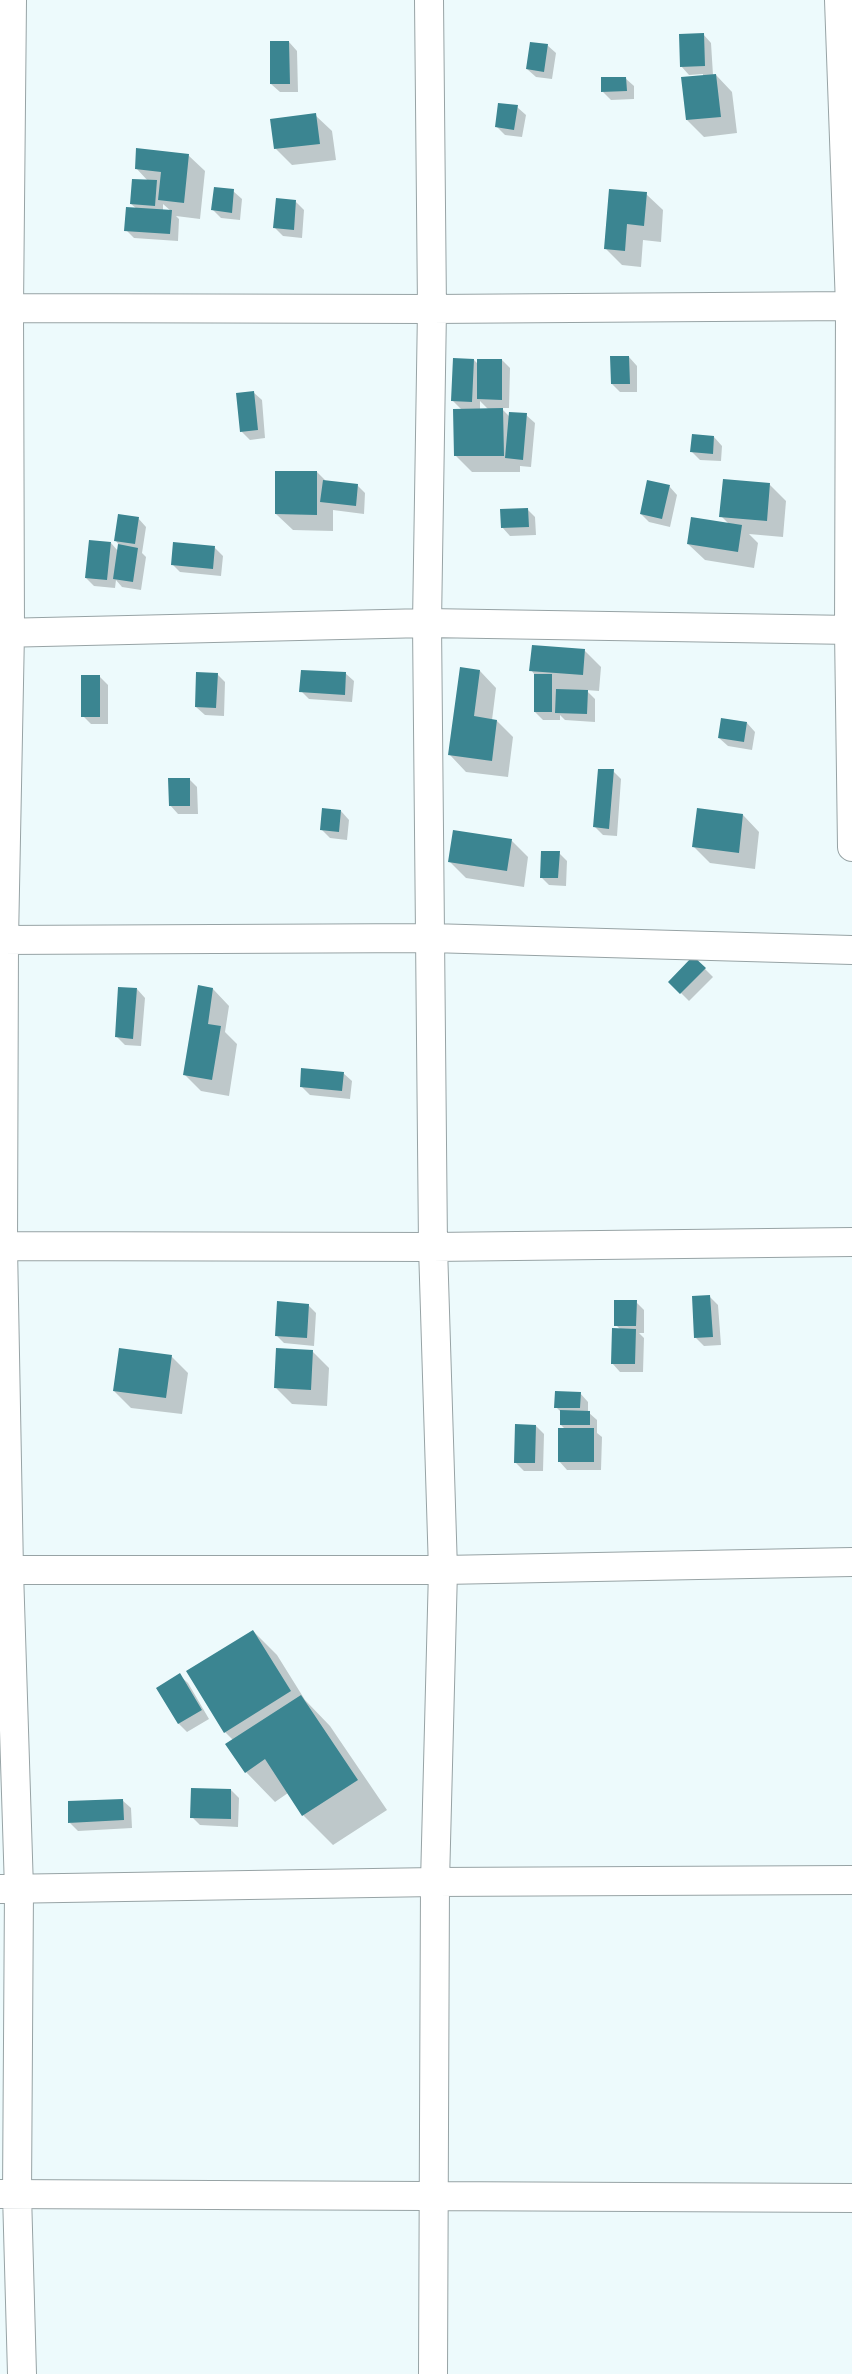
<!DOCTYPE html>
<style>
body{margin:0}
canvas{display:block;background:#edfafc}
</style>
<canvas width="852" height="2374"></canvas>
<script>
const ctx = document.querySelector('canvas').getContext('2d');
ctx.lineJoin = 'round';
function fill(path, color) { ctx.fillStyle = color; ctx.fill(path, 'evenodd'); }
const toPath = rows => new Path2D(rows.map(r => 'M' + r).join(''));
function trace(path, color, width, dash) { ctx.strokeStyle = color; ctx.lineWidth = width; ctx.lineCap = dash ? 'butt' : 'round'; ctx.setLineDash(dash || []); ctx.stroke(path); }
fill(toPath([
 [703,34,711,43,713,75,716,75,732,92,737,133,704,137,687,120,683,78,703,76,703,74,689,75,681,66],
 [289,42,297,51,298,92,280,92,271,84],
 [547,45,556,53,552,79,536,77,527,69],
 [625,78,634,86,634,99,611,100,603,92],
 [517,107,526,115,522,137,505,135,497,127],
 [315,115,332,131,336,160,292,165,275,148],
 [188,155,205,171,200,219,176,216,179,219,178,241,134,238,126,230,137,209,131,204,148,181,136,168],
 [163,204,171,211,163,211],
 [233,191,242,199,240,220,221,218,213,210],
 [646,194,663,210,661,242,643,240,641,267,622,265,606,249],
 [296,202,304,210,302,238,283,236,275,228],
 [629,357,637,366,637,392,620,392,612,384],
 [455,359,474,360,479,365,502,360,510,368,509,408,501,408,510,417,526,415,535,423,531,467,520,466,520,472,472,472,456,456,462,410,452,400],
 [480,401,489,410,480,410],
 [253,392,262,400,265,438,250,440,241,431],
 [714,437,722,446,721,461,700,460,692,452],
 [317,472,327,482,357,485,365,493,364,514,333,510,333,531,293,530,276,514],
 [769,484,786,501,783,537,749,534,758,543,754,568,705,560,688,544,729,524,721,516],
 [669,486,677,495,670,527,649,522,641,514],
 [527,509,535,517,536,535,510,536,502,527],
 [138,518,146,527,142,553,146,557,141,590,122,587,116,580,115,588,94,586,86,578,111,543,118,551,119,545,116,541],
 [214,547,223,556,221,576,180,572,172,564],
 [584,650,601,667,599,691,586,690,595,699,595,722,565,720,560,715,560,720,543,720,535,712,535,675,531,670],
 [461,669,480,671,496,688,492,720,497,721,513,737,508,777,466,772,450,755],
 [345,673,354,681,352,702,309,699,301,691],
 [217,674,225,682,224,716,205,715,196,707],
 [100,677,108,685,108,724,91,724,83,716],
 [747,723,755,732,752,750,728,746,719,738],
 [613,771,621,779,617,836,603,835,595,827],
 [189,779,197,787,198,814,178,814,170,805],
 [341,811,349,820,347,840,330,838,322,830],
 [743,815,759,832,755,869,710,863,694,847],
 [511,840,528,857,524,887,466,878,450,862],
 [559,853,567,861,566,886,549,885,541,877],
 [693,957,713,977,689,1001,670,982],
 [199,987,213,989,229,1006,225,1032,237,1044,229,1096,201,1091,184,1074],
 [137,989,145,998,141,1046,125,1045,116,1036],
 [343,1073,352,1081,350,1099,310,1095,301,1086],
 [709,1296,718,1305,721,1345,704,1346,696,1338],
 [636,1302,644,1310,644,1333,639,1333,644,1338,643,1372,620,1372,612,1363,620,1329,616,1325],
 [308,1305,316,1313,314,1346,284,1343,276,1335],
 [312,1351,329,1368,327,1406,292,1404,276,1388],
 [171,1356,188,1373,182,1414,131,1408,114,1391],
 [580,1393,588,1402,588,1412,597,1420,597,1433,602,1437,601,1470,567,1470,559,1461,565,1429,561,1425,561,1412,556,1407],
 [536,1426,544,1434,543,1471,524,1471,515,1462],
 [253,1631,277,1655,305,1700,330,1726,387,1810,333,1845,303,1815,288,1793,275,1802,246,1772,233,1740,225,1732],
 [179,1675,188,1683,209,1719,187,1732,179,1724,157,1688],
 [231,1790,239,1798,238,1827,200,1825,192,1817],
 [122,1800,131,1808,132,1828,78,1831,70,1823]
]), '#0003');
fill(toPath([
 [704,33,705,66,680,67,679,34],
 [270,41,289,41,290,84,270,84],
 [530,42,548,44,544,72,526,69],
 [716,74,721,117,686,120,681,77],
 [601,77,626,77,627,91,601,92],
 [498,103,518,105,514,130,495,127],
 [316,113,320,144,274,149,270,119],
 [136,148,189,154,184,203,158,200,161,172,135,169],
 [132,179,157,180,155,206,130,204],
 [214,187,234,189,232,213,211,210],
 [609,189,647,192,644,226,627,224,625,251,604,249],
 [276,198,296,200,294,230,273,228],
 [126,207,172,210,170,234,124,231],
 [610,356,629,356,630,384,611,384],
 [453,358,474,359,472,402,451,401],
 [477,359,502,359,502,400,477,399],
 [254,391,258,430,240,432,236,393],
 [503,408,504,456,454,456,453,409],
 [509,412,527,413,523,460,505,458],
 [692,434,714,436,713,454,690,452],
 [275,471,317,471,317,515,275,514],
 [723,479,770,483,767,521,719,517],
 [323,480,358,484,356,506,320,502],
 [647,480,670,485,662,519,640,514],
 [528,508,529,527,501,528,500,509],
 [118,514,139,517,135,544,114,541],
 [691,517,742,525,738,552,687,544],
 [89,540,111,542,107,580,85,578],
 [173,542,215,546,213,569,171,565],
 [118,544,138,548,133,582,113,579],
 [532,645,585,649,583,675,529,671],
 [460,667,480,670,474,716,497,720,492,761,448,755],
 [301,670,346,672,345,695,299,692],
 [196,672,218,673,216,708,195,707],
 [534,674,552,674,552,712,534,712],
 [81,675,100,675,100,717,81,717],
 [556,689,588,690,587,714,555,713],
 [721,718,747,722,744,742,718,738],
 [598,769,614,769,609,829,593,827],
 [168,778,190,778,190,806,169,806],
 [322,808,341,810,339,832,320,830],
 [697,808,743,814,739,853,692,847],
 [453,830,512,839,507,871,448,862],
 [541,851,560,851,558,878,540,878],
 [693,956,706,968,680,994,668,982],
 [198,985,213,988,208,1024,221,1026,212,1080,183,1075],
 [118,987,137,988,133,1039,115,1037],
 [301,1068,344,1072,342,1091,300,1087],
 [710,1295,713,1337,694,1338,692,1296],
 [614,1300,637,1300,636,1326,614,1326],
 [277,1301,309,1304,307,1338,275,1336],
 [612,1328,636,1329,635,1364,611,1364],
 [119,1348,172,1355,166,1398,113,1391],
 [276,1348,313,1350,311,1390,274,1388],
 [555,1391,581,1392,580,1408,554,1408],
 [560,1410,590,1411,590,1425,560,1425],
 [515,1424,536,1425,535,1463,514,1463],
 [558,1428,594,1428,594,1462,558,1462],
 [253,1630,291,1691,224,1733,186,1671],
 [180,1673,202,1710,178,1724,156,1688],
 [301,1695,358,1780,302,1816,265,1759,245,1773,225,1744],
 [191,1788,231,1789,231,1819,190,1818],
 [123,1799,124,1820,68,1823,68,1801]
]), '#3b8591');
const minor = toPath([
 [12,0,9,308,10,632,4,940,3,1246,9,1571,19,1889,17,2194,22,2374],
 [429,0,432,309,427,623,433,1247,443,1570,435,1882,433,2374],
 [839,0,850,306,849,631,852,847],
 [0,308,432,309,852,306],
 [0,633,427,623,852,630],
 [0,940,430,938,852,950],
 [0,1246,433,1247,852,1242],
 [0,1570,443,1570,852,1562],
 [1,1889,435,1882,852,1880],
 [0,2194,852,2198]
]);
trace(minor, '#97a3a5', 30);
trace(minor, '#fff', 28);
</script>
